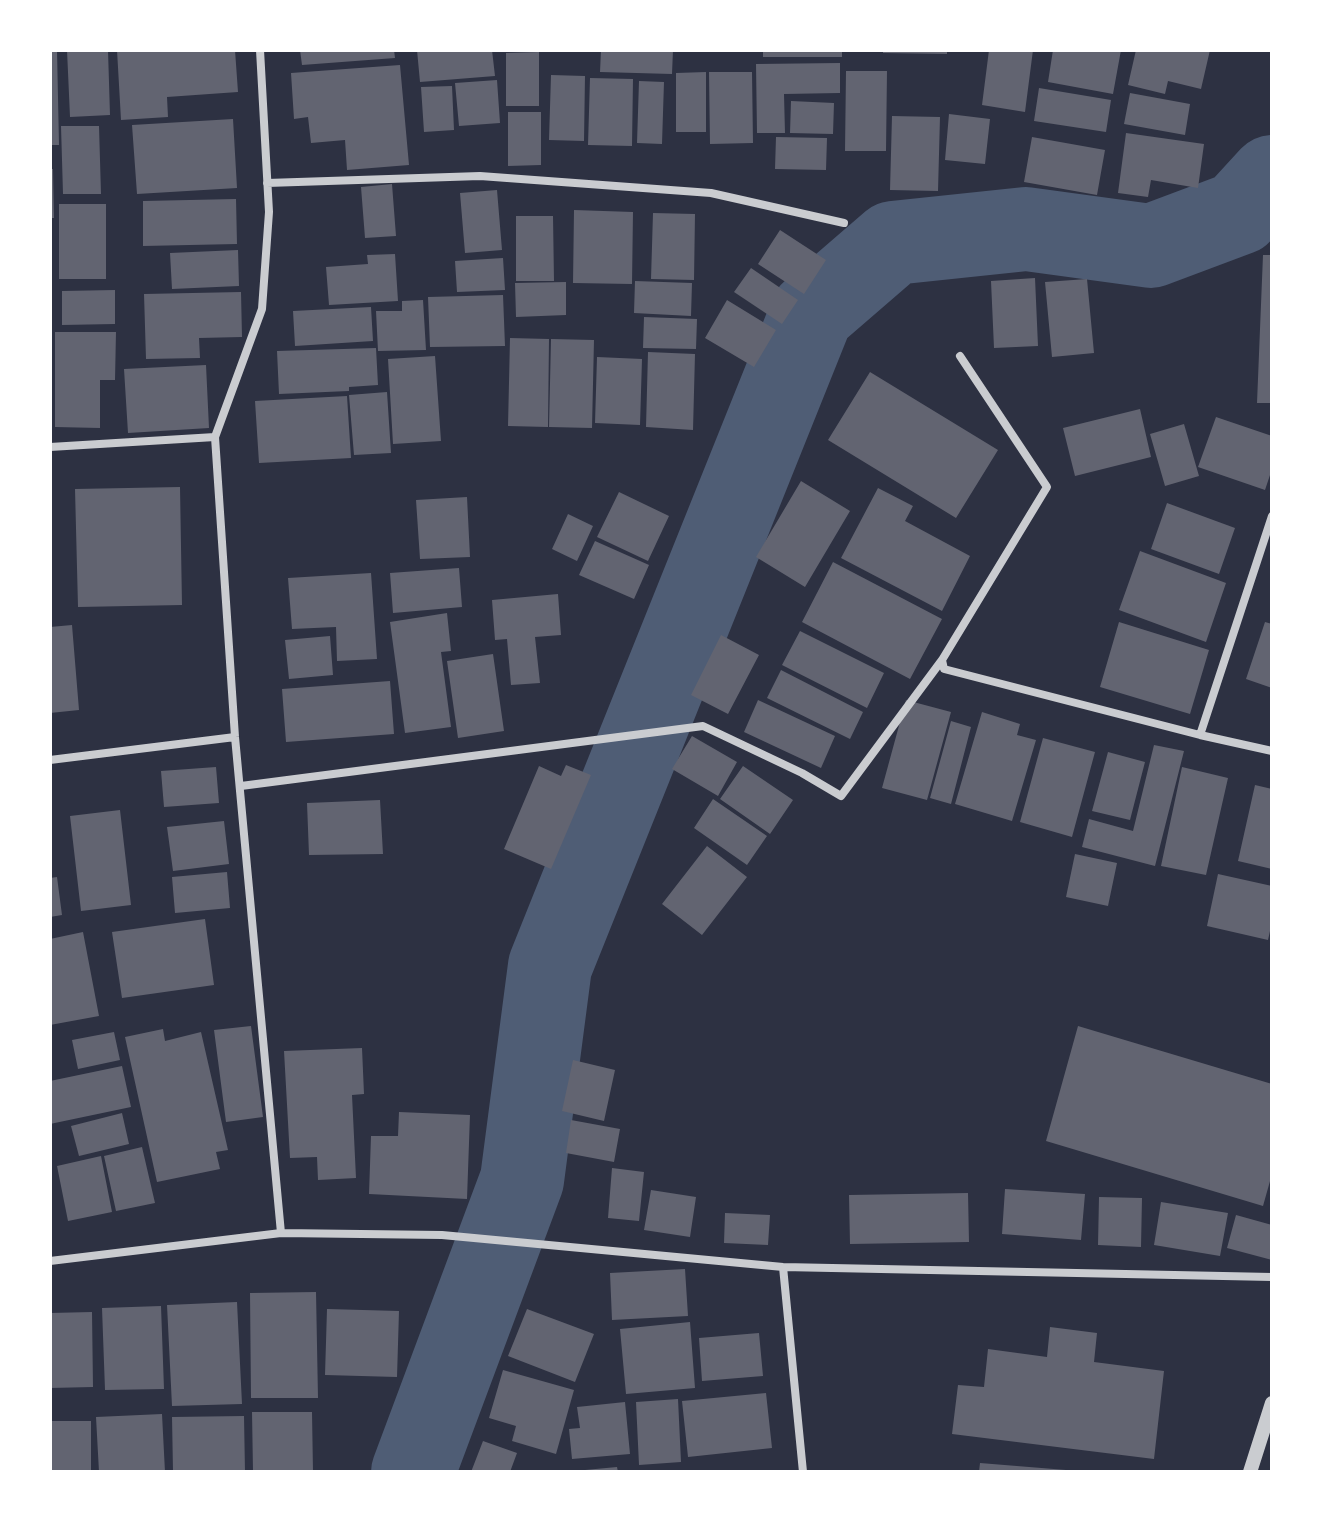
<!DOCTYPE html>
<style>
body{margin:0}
#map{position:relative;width:1322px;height:1522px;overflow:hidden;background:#2d3142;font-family:"Source Serif 4",serif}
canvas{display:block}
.frame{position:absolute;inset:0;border:52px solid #fff;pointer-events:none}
</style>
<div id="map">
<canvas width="1322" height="1522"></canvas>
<div class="frame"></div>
</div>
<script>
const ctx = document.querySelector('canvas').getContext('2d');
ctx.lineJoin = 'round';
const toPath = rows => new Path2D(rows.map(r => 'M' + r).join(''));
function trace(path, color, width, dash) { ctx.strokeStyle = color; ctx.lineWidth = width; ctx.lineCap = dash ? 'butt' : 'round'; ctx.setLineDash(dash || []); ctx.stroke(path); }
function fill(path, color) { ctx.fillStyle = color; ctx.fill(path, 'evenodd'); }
trace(toPath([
 [413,1472,522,1180,550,966,812,313,893,243,1026,229,1151,246,1239,213,1272,177]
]), '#4f5d75', 84);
fill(toPath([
 [50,50,57,50,59,145,50,145],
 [67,50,108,50,110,115,70,117],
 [117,50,235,50,238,92,167,97,168,117,121,120],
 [300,50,394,50,395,58,302,65],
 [417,50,492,50,495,76,420,82],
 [601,50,673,50,672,74,600,72],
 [763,50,842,50,842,57,763,57],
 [883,50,947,50,947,54,883,53],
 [989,50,1033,50,1025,112,982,105],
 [1053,50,1121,50,1113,94,1048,82],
 [1136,50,1210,50,1201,89,1168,81,1165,94,1128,85],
 [539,52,539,106,506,106,506,53],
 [840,63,840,93,784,94,785,133,757,133,756,64],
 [400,65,409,165,347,170,345,140,311,143,308,117,294,119,291,73],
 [846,71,887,71,886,151,845,151],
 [706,72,706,132,676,132,676,73],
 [709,72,752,72,753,143,710,144],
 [551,75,585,76,584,141,549,140],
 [590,78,633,79,632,146,588,145],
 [497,80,500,123,459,126,455,83],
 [639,81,664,82,662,144,637,143],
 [452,86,454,130,424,132,421,87],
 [1039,88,1111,100,1106,132,1034,121],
 [1130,93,1190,104,1185,135,1124,124],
 [791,101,834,103,833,134,790,133],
 [508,112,541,112,541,165,508,166],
 [949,114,990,119,985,164,945,160],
 [892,116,940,117,938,191,890,190],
 [233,119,237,188,137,194,132,125],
 [61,126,99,126,101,194,63,194],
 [1126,133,1204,144,1198,188,1151,180,1148,197,1118,193],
 [776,137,827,138,826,170,775,169],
 [1032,137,1105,150,1097,195,1024,182],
 [50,169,53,169,54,218,50,218],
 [392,184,396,236,365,238,361,187],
 [497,190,502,250,465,253,460,193],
 [236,199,237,244,143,246,143,201],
 [59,204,106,204,106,279,59,279],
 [574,210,633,212,632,284,573,283],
 [653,213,695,214,694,280,651,279],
 [516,216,553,216,554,281,516,281],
 [780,230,826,260,804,294,758,264],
 [238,250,239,286,172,289,170,253],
 [395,254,398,301,329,305,326,267,368,264,367,255],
 [1263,255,1272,255,1272,403,1257,403],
 [503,258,505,290,457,292,455,261],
 [751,268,798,300,782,324,734,292],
 [1035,278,1038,346,994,348,991,281],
 [1087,279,1094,353,1052,357,1045,282],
 [635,281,692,283,691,316,634,313],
 [566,282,566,315,516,317,515,283],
 [115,290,115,324,62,325,62,291],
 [241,292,242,337,199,338,200,358,146,359,144,294],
 [503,295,505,346,430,347,428,297],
 [423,300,426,350,378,351,376,311,402,311,402,301],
 [727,300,776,330,754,367,705,338],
 [371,307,373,341,295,346,293,311],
 [644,317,697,319,696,349,643,348],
 [55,332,116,332,115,380,100,380,100,428,55,427],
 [510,338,549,339,548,427,508,426],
 [551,339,594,340,592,428,549,427],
 [376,348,378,385,349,387,349,391,279,394,277,351],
 [648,352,695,354,693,430,646,427],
 [435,356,441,441,393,444,388,359],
 [597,357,642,359,640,425,595,423],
 [206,365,209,428,128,433,124,369],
 [870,372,998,450,956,518,828,440],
 [387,392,391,453,354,455,349,395],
 [347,396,351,458,259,463,255,401],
 [1140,409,1151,457,1075,476,1063,428],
 [1216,417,1272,436,1272,469,1265,490,1198,467],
 [1184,424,1199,476,1165,486,1150,434],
 [801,481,850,511,805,587,756,557],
 [180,487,182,605,78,607,75,489],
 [878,488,913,506,905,521,970,556,942,611,841,558],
 [619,492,669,516,648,561,597,537],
 [467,497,470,557,420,559,416,500],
 [1167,503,1235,528,1219,574,1151,549],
 [568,514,593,526,577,561,552,549],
 [595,541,649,565,634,599,579,575],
 [1140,551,1226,583,1206,642,1119,610],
 [833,562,942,619,910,679,802,622],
 [459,568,462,607,393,613,390,573],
 [371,573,377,659,337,661,336,627,292,629,288,578],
 [558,594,561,635,535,637,540,683,511,685,507,639,495,640,492,600],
 [447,613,451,651,441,652,451,727,405,733,390,622],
 [1119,622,1209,650,1190,714,1100,687],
 [1265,622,1272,624,1272,688,1246,679],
 [72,625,79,710,50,713,50,627],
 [800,631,884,673,867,708,782,665],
 [721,635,759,655,728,714,691,695],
 [330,636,333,675,289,679,285,640],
 [493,654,504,731,458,738,447,661],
 [781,670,863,712,850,739,767,698],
 [390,681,394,734,286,742,282,689],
 [758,700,835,736,821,768,744,732],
 [906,700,951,712,927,800,882,788],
 [982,712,1020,724,1017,735,1036,740,1012,821,955,804],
 [951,721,971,727,951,804,930,798],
 [692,736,737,762,718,796,672,769],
 [1043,738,1095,752,1072,837,1020,822],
 [1154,745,1184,751,1155,866,1082,847,1089,819,1133,831],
 [1108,752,1145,762,1130,820,1092,811],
 [566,765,591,775,551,869,504,849,539,766,561,776],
 [743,766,793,800,770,834,720,799],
 [216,767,219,803,164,807,161,771],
 [1182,767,1228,778,1206,875,1161,866],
 [1255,785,1272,789,1272,869,1238,861],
 [713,799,767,836,747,865,694,828],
 [380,800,383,854,309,855,307,803],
 [120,810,131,905,81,911,70,816],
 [224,821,229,864,173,871,167,827],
 [707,846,747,877,702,935,662,904],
 [1075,854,1117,863,1108,906,1066,897],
 [227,872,230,908,175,913,172,877],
 [1218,874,1272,886,1272,922,1268,940,1207,926],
 [57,877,62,915,50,917,50,878],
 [205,919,214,985,122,998,112,932],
 [83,932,99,1016,50,1025,50,939],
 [251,1026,263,1117,226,1122,214,1030],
 [1078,1026,1272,1084,1272,1174,1263,1206,1046,1141],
 [163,1029,165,1041,201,1032,228,1150,216,1152,220,1169,157,1182,125,1037],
 [114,1032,120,1060,78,1069,72,1040],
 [362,1048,364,1094,352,1095,356,1178,318,1180,317,1157,290,1158,284,1051],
 [573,1060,615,1070,604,1121,562,1111],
 [122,1066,131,1107,50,1124,50,1081],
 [399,1112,470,1115,467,1199,369,1194,371,1136,398,1136],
 [122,1113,129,1144,79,1156,71,1126],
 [571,1120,620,1129,614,1162,566,1153],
 [142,1147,155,1203,116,1211,104,1156],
 [101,1156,112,1212,68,1221,57,1166],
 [612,1168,644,1172,639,1221,608,1218],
 [1005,1189,1085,1194,1081,1240,1002,1234],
 [651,1190,696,1197,690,1237,644,1230],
 [968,1193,969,1242,850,1244,849,1195],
 [1099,1197,1142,1198,1141,1247,1098,1245],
 [1161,1202,1228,1213,1220,1256,1154,1245],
 [725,1213,770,1215,768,1245,724,1243],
 [1236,1215,1272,1225,1272,1260,1227,1248],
 [685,1269,688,1316,612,1320,610,1273],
 [316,1292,318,1398,251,1398,250,1293],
 [237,1302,242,1404,172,1406,167,1305],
 [161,1306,164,1389,105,1390,102,1308],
 [327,1309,399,1311,397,1377,325,1375],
 [527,1309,594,1334,575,1382,508,1356],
 [92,1312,93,1387,50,1388,50,1313],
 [690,1322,695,1388,626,1394,620,1329],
 [1050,1327,1097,1333,1094,1362,1164,1371,1154,1459,952,1434,958,1385,984,1387,988,1349,1047,1357],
 [759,1333,763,1376,702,1381,699,1338],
 [503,1370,574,1390,556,1454,512,1441,516,1426,489,1418],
 [766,1393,772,1448,688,1457,682,1401],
 [678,1399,681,1462,639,1465,636,1402],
 [625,1402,630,1454,572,1459,569,1429,580,1428,577,1407],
 [252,1412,312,1412,313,1472,253,1472],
 [162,1414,165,1472,99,1472,96,1417],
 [244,1416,245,1472,173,1472,172,1417],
 [50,1421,91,1421,91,1472,50,1472],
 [483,1441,517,1453,510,1472,471,1472],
 [980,1463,1066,1470,1066,1472,979,1472],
 [617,1467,618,1472,585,1472,585,1470]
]), '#626471');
trace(toPath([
 [260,50,269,212,262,309,215,437,235,737,281,1233],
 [267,183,480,176,711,193,844,223],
 [960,356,1047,487,942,660,944,669,1200,735,1272,751],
 [50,447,215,437],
 [1200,735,1272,516],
 [50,760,235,737],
 [241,786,703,726,802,773,841,796,942,660],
 [50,1261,281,1233,442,1235,783,1267,1272,1277],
 [783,1267,803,1472]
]), '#caccd0', 8);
trace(toPath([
 [1250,1472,1272,1403]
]), '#caccd0', 14);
</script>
